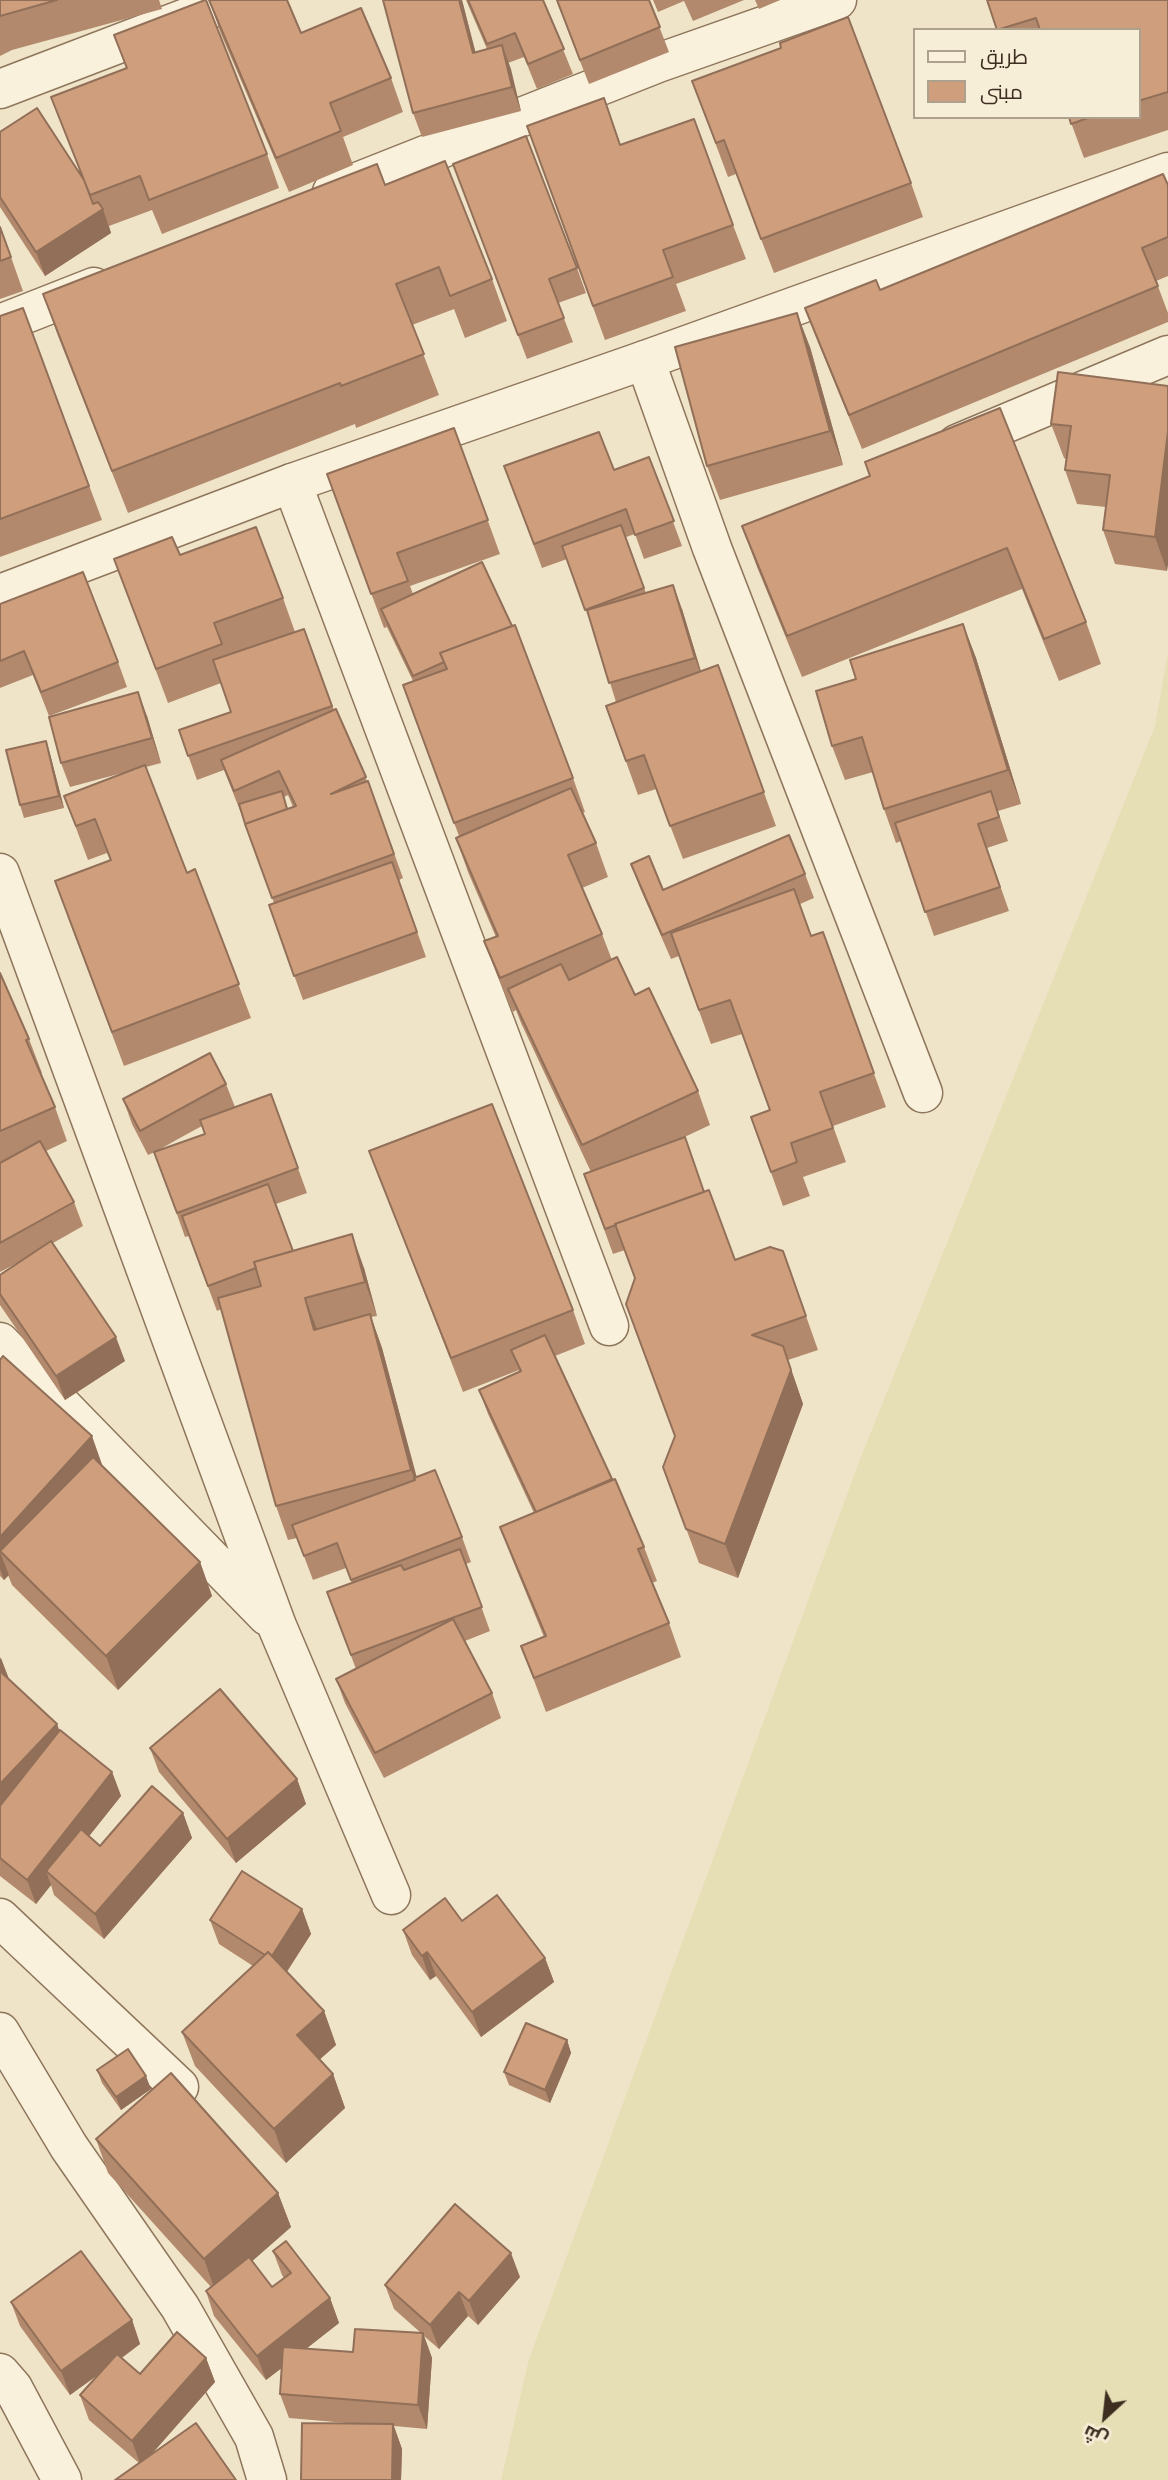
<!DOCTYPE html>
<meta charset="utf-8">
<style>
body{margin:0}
#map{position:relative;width:1168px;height:2480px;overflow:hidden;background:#f0e4c8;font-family:"Roboto Serif",Cairo,serif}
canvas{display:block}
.legend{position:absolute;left:913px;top:28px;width:228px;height:91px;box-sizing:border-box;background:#f7eed8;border:2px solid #ada18e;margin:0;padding:9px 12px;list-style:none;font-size:21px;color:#3d2e20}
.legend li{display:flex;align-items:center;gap:14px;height:35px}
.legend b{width:35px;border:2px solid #ada18e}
.north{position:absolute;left:1070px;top:2382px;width:70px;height:70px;-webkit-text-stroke:5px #f7eed8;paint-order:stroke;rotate:207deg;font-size:19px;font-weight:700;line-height:28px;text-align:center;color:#3d2e20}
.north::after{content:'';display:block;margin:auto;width:24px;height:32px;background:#3d2e20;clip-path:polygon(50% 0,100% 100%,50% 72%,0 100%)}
</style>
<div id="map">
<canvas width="1168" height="2480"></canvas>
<ul class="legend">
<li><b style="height:9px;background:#faf1dc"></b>طريق</li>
<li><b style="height:19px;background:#cf9f7d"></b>مبنى</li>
</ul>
<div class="north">ش</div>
</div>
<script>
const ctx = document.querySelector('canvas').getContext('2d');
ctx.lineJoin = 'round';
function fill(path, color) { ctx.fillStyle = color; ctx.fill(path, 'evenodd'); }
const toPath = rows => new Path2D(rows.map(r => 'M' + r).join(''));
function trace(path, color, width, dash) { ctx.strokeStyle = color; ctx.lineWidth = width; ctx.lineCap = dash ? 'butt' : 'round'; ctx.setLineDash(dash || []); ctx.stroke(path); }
fill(toPath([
 [1168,652,1168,2480,501,2480,529,2359,860,1459,1155,726]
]), '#e6deb5');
const minor = toPath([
 [0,89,233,0],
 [332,192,658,63,837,0],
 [0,324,94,287],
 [645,360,712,548,923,1093],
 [957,444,1168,355],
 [292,483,609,1326],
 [0,873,277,1626,391,1895],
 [0,1342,267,1616],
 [0,1918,179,2087],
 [0,2032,69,2147,180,2307,254,2437,267,2480],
 [0,2373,13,2388,62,2480]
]);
const tertiary = toPath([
 [0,594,292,483,645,360,1168,172]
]);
trace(minor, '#8d765c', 41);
trace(tertiary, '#8d765c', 41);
trace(minor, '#faf1dc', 38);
trace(tertiary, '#faf1dc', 38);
fill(toPath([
 [0,0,159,0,162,9,12,50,0,56],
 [209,0,301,33,391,78,403,112,343,137,353,165,289,192,221,34],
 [383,0,462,0,475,52,487,49,466,0,543,0,573,74,537,89,524,57,508,63,521,111,422,137,413,113],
 [556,0,649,0,669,52,589,84],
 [653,0,744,0,693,21,684,1,658,12],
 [755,0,780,0,759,9],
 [987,0,1168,0,1168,130,1084,158,1069,117,1138,117,1138,30,997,30],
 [114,35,267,154,279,188,162,234,152,210,109,226,111,233,45,276,0,207,0,132,82,177,51,97,126,68],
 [781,48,911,183,923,217,774,273,736,174,728,177,692,81],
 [527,126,621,145,733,225,746,259,676,284,686,311,605,340],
 [453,164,577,268,586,293,558,303,573,342,527,359],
 [385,185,492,279,507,321,465,338,454,309,412,325,439,395,356,428,355,424,128,513,58,336,43,294],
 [1168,185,1168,276,1156,281,1168,313,1168,322,862,449,818,342,805,308,880,290],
 [0,226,23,291,0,299],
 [23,308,102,520,0,557,0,316],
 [810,347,843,465,720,500,707,466],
 [1168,386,1167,571,1115,564,1103,530,1106,507,1077,504,1065,470,1066,459,1064,458,1051,424],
 [1000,408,1086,622,1101,664,1059,681,1022,589,802,677,757,567,742,526,870,476],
 [454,428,500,554,410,586,413,594,573,778,585,812,582,813,596,843,608,877,582,888,602,934,612,960,698,1091,710,1125,676,1141,704,1192,735,1260,783,1251,818,1350,788,1360,803,1404,738,1578,699,1563,663,1467,675,1436,635,1278,625,1250,613,1254,584,1174,591,1172,521,1023,516,1010,513,1012,497,975,484,941,496,937,468,872,456,838,459,836,403,685,413,681,387,627,384,628,327,474],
 [649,457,682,546,644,559,635,534,626,537,646,593,682,609,701,671,718,665,776,826,683,859,656,789,638,795,606,706,616,702,595,634,567,559,542,568,504,466,614,470],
 [180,555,283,598,295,632,304,629,334,710,336,709,367,781,368,781,403,878,399,880,426,957,303,1000,269,905,274,903,241,813,224,770,197,780,179,730,231,712,221,683,168,703,114,559],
 [288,795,293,807,288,809,284,797],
 [0,604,118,662,127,687,49,716,33,675,0,688],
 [963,624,976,658,1021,804,998,811,1008,841,987,848,1009,911,934,936,901,841,896,843,884,809,873,772,845,780,832,746,856,679],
 [147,716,161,763,146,767,187,873,195,869,251,1018,124,1066,67,915,110,860,107,853,88,860,64,796,126,772,70,787,61,763],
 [46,741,50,754,64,808,24,818,20,805],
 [631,864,663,890,805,874,814,898,800,904,811,936,823,932,886,1107,833,1126,846,1162,803,1177,810,1196,783,1206,751,1117,770,1110,742,1034,711,1044,679,956,671,959,640,888],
 [0,973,29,1039,42,1073,40,1073,55,1107,67,1141,46,1151,74,1202,83,1226,53,1243,125,1361,65,1400,0,1305,0,1275,25,1259,0,1272],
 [226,1084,235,1107,271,1094,307,1193,276,1204,293,1251,364,1268,377,1316,371,1317,382,1348,416,1477,462,1537,471,1562,466,1564,490,1631,465,1641,492,1693,501,1718,384,1778,345,1703,336,1679,356,1669,327,1592,352,1583,346,1568,313,1580,297,1538,288,1540,276,1506,221,1309,217,1311,189,1236,185,1237,155,1152,148,1155,132,1124,123,1099],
 [202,1126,205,1134,157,1151,178,1139],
 [369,1151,573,1310,585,1344,555,1356,644,1547,657,1581,652,1583,669,1623,681,1657,546,1712,521,1646,544,1637,513,1561,500,1527,534,1513,488,1414,479,1390,519,1372,519,1370,463,1392],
 [0,1360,103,1466,200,1562,212,1596,118,1690,12,1585,8,1575,4,1580,0,1576],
 [0,1657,9,1679,59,1731,112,1772,121,1796,89,1836,100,1846,183,1813,192,1838,104,1939,54,1895,51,1885,36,1904,0,1876],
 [150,1748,297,1779,306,1804,236,1863,159,1772],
 [302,1909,311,1934,287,1972,324,2011,336,2045,319,2060,333,2074,345,2108,286,2163,195,2066,182,2032,253,1966,219,1944,210,1920],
 [462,1921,545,1958,554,1982,481,2037,436,1976,430,1980,412,1955,403,1930],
 [567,2040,571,2053,550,2103,509,2085,504,2072],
 [97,2070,151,2089,121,2110,102,2083],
 [96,2139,278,2193,291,2227,252,2261,272,2287,284,2278,282,2275,273,2251,330,2298,339,2323,306,2349,353,2352,421,2333,394,2309,385,2285,520,2277,478,2325,468,2316,439,2349,424,2336,432,2358,427,2429,394,2426,402,2449,401,2480,301,2480,358,2424,289,2418,280,2394,282,2368,266,2380,214,2316,206,2291,211,2287,108,2173],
 [11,2302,132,2320,140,2344,122,2358,140,2374,206,2358,215,2382,151,2455,139,2463,89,2420,80,2395,98,2375,70,2395,20,2326]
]), '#b2896c');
fill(toPath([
 [459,0,462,0,482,77,473,53],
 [502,45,511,69,521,111,512,87],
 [103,209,111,233,45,276,36,252],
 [797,313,810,347,843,465,830,431],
 [1168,431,1168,565,1167,571,1155,537],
 [673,585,682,609,704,682,695,658],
 [963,624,976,658,1021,804,1008,770],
 [138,692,147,716,161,763,152,738],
 [46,741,50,754,64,808,59,796],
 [352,1234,364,1268,377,1316,365,1282],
 [305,1298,318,1332,314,1330],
 [370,1314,382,1348,424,1504,411,1470],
 [116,1337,125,1361,65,1400,56,1376],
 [783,1346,803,1404,738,1578,725,1544],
 [92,1436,104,1470,0,1551,0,1537],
 [0,1552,9,1575,4,1580,0,1569],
 [200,1562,212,1596,118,1690,106,1656],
 [1,1658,10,1682,0,1693,0,1659],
 [57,1724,66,1748,0,1818,0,1784],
 [112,1772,121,1796,55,1879,46,1871,51,1885,36,1904,27,1880],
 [297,1779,306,1804,236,1863,227,1839],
 [183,1813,192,1838,104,1939,95,1914],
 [302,1909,311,1934,279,1983,270,1959],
 [427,1952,436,1976,430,1980,422,1956],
 [545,1958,554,1982,481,2037,472,2012],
 [324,2011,336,2045,309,2069,297,2035],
 [567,2040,571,2053,550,2103,545,2090],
 [333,2074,345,2108,286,2163,274,2129],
 [146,2076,151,2089,121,2110,116,2097],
 [278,2193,291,2227,216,2293,204,2259],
 [511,2253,520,2277,478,2325,469,2301],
 [459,2292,468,2316,439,2349,430,2325],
 [330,2298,339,2323,266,2380,257,2356],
 [132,2320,140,2344,70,2395,61,2371],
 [423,2333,432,2358,427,2429,418,2405],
 [206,2358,215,2382,141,2466,132,2441],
 [393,2424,402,2449,401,2480,392,2480]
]), '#916f58');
const building = toPath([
 [0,0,57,0,0,16,0,0],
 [205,0,206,0,267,154,149,200,140,176,90,195,51,97,127,68,114,35,205,0],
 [209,0,287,0,301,33,361,8,391,78,330,103,341,131,276,158,209,0],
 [383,0,459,0,473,53,502,45,512,87,413,113,383,0],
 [468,0,543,0,564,49,528,64,515,33,487,44,468,0],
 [557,0,649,0,660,27,580,60,557,0],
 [987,0,1168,0,1168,92,1138,101,1138,30,1040,30,1036,18,997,30,987,0],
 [848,17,911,183,761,239,724,140,716,143,692,81,781,48,780,43,848,17],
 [604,98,620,145,694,119,733,225,663,250,673,277,593,306,527,126,604,98],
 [37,108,84,180,93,204,98,202,103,209,36,252,0,197,0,132,37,108],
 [1069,117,1091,117,1071,124,1069,117],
 [526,136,577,268,549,279,564,318,518,335,453,164,526,136],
 [445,161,492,279,450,296,439,267,396,284,424,354,341,386,340,383,112,471,43,294,377,164,385,185,445,161],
 [1163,174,1168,185,1168,237,1142,248,1158,286,849,415,805,308,876,280,880,290,1163,174],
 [0,227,11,257,0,261,0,227],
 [23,308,89,486,0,519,0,316,23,308],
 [797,313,830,431,707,466,675,347,797,313],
 [1058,372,1168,386,1168,431,1155,537,1103,530,1110,475,1065,470,1071,426,1051,424,1058,372],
 [1000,408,1086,622,1044,639,1007,548,787,636,742,526,870,476,865,462,1000,408],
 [454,428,488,520,397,553,408,581,371,594,327,474,454,428],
 [599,432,614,470,649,457,674,521,635,535,626,509,534,544,504,466,599,432],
 [621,525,644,588,585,610,562,546,621,525],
 [256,527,283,598,214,623,222,644,156,669,114,559,172,537,180,555,256,527],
 [482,562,512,626,440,653,444,662,413,676,381,609,482,562],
 [83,572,118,662,41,692,24,651,0,661,0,604,83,572],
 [673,585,695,658,609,683,587,610,673,585],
 [963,624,1008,770,884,809,862,737,832,746,816,691,856,679,850,660,963,624],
 [515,625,573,778,454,823,403,685,447,669,440,653,515,625],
 [304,629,332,706,188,756,179,730,231,712,213,660,304,629],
 [718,665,764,792,670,826,644,755,626,761,606,706,718,665],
 [138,692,152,738,61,763,49,717,138,692],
 [336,709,366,777,331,794,368,781,394,854,272,898,245,824,296,806,279,771,234,791,221,760,336,709],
 [46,741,59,796,20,805,6,750,46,741],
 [145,765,187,873,195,869,239,984,112,1032,55,881,111,860,95,819,76,826,64,796,145,765],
 [571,788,596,843,568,855,602,934,500,978,484,941,498,936,456,838,571,788],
 [282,791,287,809,245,824,246,827,239,804,282,791],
 [991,791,999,817,978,824,1000,887,925,912,895,823,991,791],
 [789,835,805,874,662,935,631,864,649,856,663,890,789,835],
 [392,862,417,932,294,976,269,905,392,862],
 [794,889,811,936,823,932,874,1073,820,1092,833,1128,791,1143,797,1162,771,1172,751,1117,770,1110,730,1000,699,1010,671,933,794,889],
 [617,957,635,995,649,988,698,1091,582,1145,508,989,561,964,569,980,617,957],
 [0,973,29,1039,26,1040,55,1107,0,1131,0,973],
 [210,1053,226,1084,140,1131,123,1099,210,1053],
 [271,1094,298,1168,177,1213,154,1152,205,1134,200,1120,271,1094],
 [492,1104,573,1310,451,1358,369,1151,492,1104],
 [685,1137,704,1192,615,1224,616,1225,605,1229,584,1174,685,1137],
 [40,1141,74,1202,0,1243,0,1163,40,1141],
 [268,1184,293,1251,254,1262,256,1268,208,1286,182,1216,268,1184],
 [709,1190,735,1260,770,1247,783,1251,806,1316,752,1335,783,1346,791,1370,725,1544,686,1529,663,1467,675,1436,626,1304,635,1278,615,1224,709,1190],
 [352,1234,365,1282,305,1298,314,1330,370,1314,411,1470,276,1506,218,1298,261,1286,254,1262,352,1234],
 [51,1241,116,1337,56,1376,0,1294,0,1275,51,1241],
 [545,1335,612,1479,536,1512,479,1390,521,1371,511,1350,545,1335],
 [3,1356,92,1436,0,1537,0,1360,3,1356],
 [93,1457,200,1562,106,1656,0,1551,93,1457],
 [435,1470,462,1537,351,1580,337,1543,304,1556,292,1525,415,1480,414,1478,435,1470],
 [615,1479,644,1547,638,1549,669,1623,534,1678,521,1646,546,1636,500,1527,615,1479],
 [460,1549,482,1607,351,1655,327,1592,401,1565,404,1570,460,1549],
 [453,1619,492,1693,375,1753,336,1679,453,1619],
 [0,1672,1,1672,57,1724,0,1784,0,1672],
 [220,1689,297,1779,227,1839,150,1748,220,1689],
 [60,1730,112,1772,27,1880,0,1858,0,1806,60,1730],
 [152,1786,183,1813,95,1914,46,1871,81,1829,100,1846,152,1786],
 [242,1871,302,1909,272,1956,268,1952,265,1955,210,1920,242,1871],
 [497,1895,545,1958,472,2012,427,1952,422,1956,403,1930,445,1898,462,1921,497,1895],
 [268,1952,324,2011,297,2035,333,2074,274,2129,182,2032,268,1952],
 [526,2023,567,2040,545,2090,504,2072,526,2023],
 [128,2049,146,2076,116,2097,97,2070,128,2049],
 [171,2073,278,2193,204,2259,96,2139,171,2073],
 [455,2204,511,2253,469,2301,459,2292,430,2325,385,2285,455,2204],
 [286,2241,330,2298,257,2356,206,2291,249,2257,272,2287,291,2273,273,2251,286,2241],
 [81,2251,132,2320,61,2371,11,2302,81,2251],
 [355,2329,423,2333,418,2405,280,2394,283,2347,353,2352,355,2329],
 [177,2332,206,2358,132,2441,80,2395,117,2354,140,2374,177,2332],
 [196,2423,236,2480,115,2480,196,2423],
 [302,2423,393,2424,392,2480,301,2480,302,2423]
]);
fill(building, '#cf9f7d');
trace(building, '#916f58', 2);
</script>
